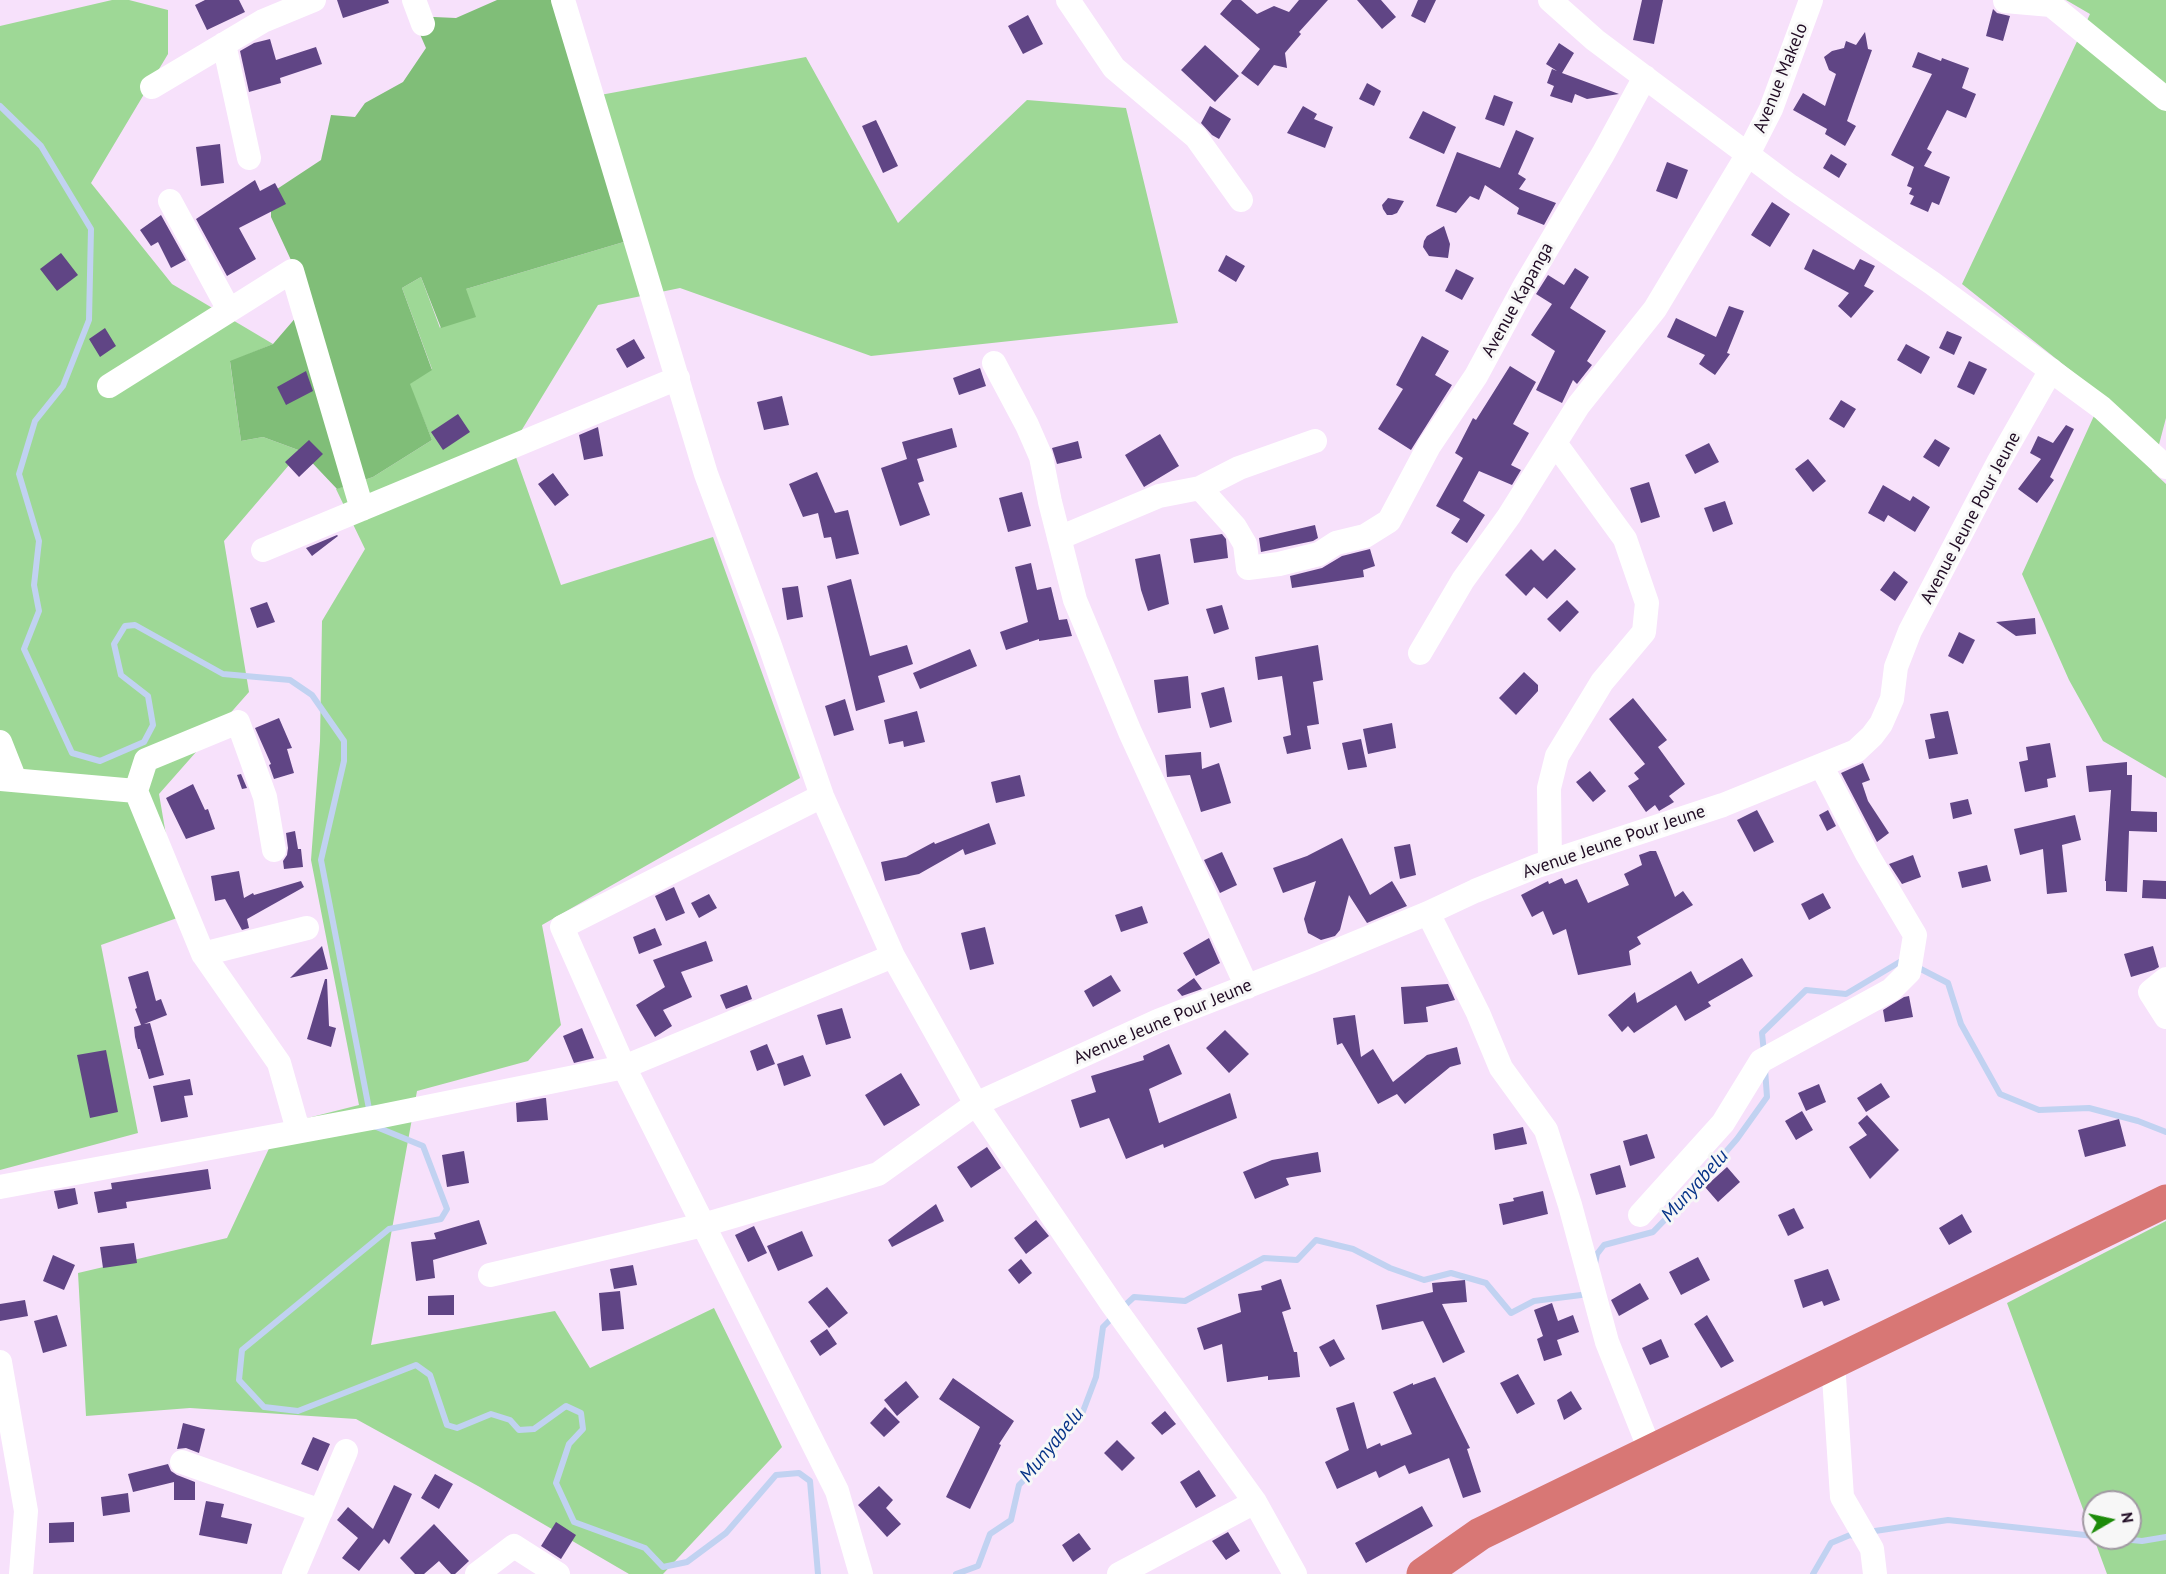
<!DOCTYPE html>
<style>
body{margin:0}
#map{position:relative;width:2166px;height:1574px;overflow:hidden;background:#f7e1fb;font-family:"PT Sans",sans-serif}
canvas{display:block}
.north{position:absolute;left:2082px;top:1490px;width:60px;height:60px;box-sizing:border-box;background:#f7f7f7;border:2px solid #a199a3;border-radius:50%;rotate:81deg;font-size:16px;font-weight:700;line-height:24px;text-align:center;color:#200c24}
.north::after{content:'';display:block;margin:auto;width:21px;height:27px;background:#1d8b0a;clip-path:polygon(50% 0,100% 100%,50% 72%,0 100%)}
</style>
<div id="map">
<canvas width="2166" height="1574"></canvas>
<div class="north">N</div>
</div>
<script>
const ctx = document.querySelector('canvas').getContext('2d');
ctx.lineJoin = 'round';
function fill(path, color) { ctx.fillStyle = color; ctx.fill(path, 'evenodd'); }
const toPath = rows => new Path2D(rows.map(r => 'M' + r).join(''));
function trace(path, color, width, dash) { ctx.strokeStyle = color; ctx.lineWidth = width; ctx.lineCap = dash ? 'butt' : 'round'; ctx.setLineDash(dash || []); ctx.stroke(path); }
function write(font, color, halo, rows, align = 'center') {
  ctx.font = font + ' "PT Sans",sans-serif'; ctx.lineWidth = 6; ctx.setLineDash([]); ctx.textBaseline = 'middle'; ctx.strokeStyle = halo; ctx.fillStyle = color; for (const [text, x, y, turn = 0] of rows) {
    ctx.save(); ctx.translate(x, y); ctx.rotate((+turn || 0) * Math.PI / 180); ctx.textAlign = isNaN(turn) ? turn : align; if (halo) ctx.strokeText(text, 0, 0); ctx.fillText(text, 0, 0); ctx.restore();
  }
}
fill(toPath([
 [112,0,129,0,168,10,168,54,91,183,172,284,273,344,230,362,241,441,263,437,301,451,224,541,249,692,159,794,180,917,101,945,138,1133,0,1170,0,26],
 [2066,0,2166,0,2166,418,2152,471,2166,484,2166,778,2103,741,2069,680,2022,574,2103,396,1962,284,2090,14],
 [806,57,898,223,1027,100,1126,108,1178,323,871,356,680,288,598,305,512,446,561,585,713,537,800,778,542,925,561,1025,528,1061,417,1091,371,1345,555,1311,590,1368,714,1308,782,1447,663,1574,629,1574,478,1486,356,1419,190,1408,86,1416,78,1273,227,1238,280,1125,359,1105,311,860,320,741,322,621,365,549,336,489,373,477,432,440,409,384,432,369,402,288,421,277,440,328,466,289,627,241,584,98],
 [2166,1221,2166,1574,2107,1574,2007,1303],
 [2094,1502,2130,1502,2130,1538,2094,1538]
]), '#9ed896');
fill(toPath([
 [497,0,553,0,627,241,466,289,476,317,441,328,421,277,402,288,432,370,410,384,432,440,373,477,337,489,301,451,263,437,241,441,230,361,273,344,310,301,271,217,271,193,321,160,331,115,355,117,365,103,403,82,426,48,412,16,456,18]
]), '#80be78');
trace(toPath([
 [0,106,41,146,91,229,89,320,63,386,35,421,19,474,39,541,34,585,39,611,24,649,72,753,100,761,144,742,153,725,148,696,121,675,114,644,125,626,135,625,223,674,290,680,312,695,344,741,344,761,321,860,370,1114],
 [1915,966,1948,983,1961,1024,2000,1094,2039,1110,2089,1108,2138,1121,2166,1132],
 [1764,1053,1762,1033,1806,990,1846,994,1903,960],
 [374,1126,423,1146,447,1209,441,1219,389,1229,242,1350,239,1380,264,1407,298,1411,416,1365,430,1375,447,1425,457,1428,491,1414,510,1420,519,1430,534,1429,566,1406,581,1413,583,1429,569,1444,556,1483,574,1522,645,1548,663,1567,687,1562,726,1533,776,1475,799,1473,810,1481,818,1574],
 [1595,1264,1597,1254,1604,1245,1653,1232,1683,1201,1737,1139,1767,1097,1765,1069],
 [1122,1308,1134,1297,1185,1301,1264,1258,1297,1260,1316,1240,1353,1249,1390,1268,1424,1280,1451,1273,1486,1283,1511,1313,1534,1301,1589,1294],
 [1875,1531,1948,1520,2094,1536],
 [2111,1538,2142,1541,2166,1537],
 [956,1574,978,1566,990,1534,1011,1520,1019,1485,1057,1447,1082,1414,1096,1377,1103,1327,1115,1315],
 [1813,1574,1831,1543,1850,1535,1856,1537]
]), '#c1d2f1', 6);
fill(toPath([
 [205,0,239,0,245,12,207,30,195,5],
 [337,0,388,0,389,3,343,18],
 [1232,0,1241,0,1257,14,1274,6,1289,12,1299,0,1328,0,1299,32,1301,34,1285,53,1287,68,1274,65,1258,86,1241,73,1260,49,1220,14],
 [1357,0,1381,0,1396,17,1382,29],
 [1418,0,1436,0,1425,23,1411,16],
 [1642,0,1663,0,1654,44,1633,40],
 [1993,9,1997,13,2010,16,2003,41,1986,36],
 [1028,15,1043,44,1023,54,1008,26],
 [1865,32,1868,49,1872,50,1847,121,1856,126,1845,146,1825,134,1827,129,1793,110,1803,93,1825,106,1836,74,1829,70,1824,57,1832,51,1844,48,1846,41,1856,45],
 [270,39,276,60,316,47,322,64,280,78,281,83,249,92,240,51,254,43],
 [1559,43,1574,53,1562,73,1619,94,1587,99,1575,94,1572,103,1550,96,1554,86,1547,83,1552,69,1557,71,1546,64],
 [1205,45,1239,76,1215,102,1181,70],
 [1918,52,1941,61,1942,58,1969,68,1962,88,1976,94,1966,118,1947,110,1927,149,1932,152,1924,166,1950,177,1939,205,1932,202,1928,212,1910,204,1914,196,1909,194,1912,188,1907,186,1914,167,1891,155,1932,74,1912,67],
 [1367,83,1381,91,1374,106,1359,99],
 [1494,95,1513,102,1504,126,1485,119],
 [1210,106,1231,119,1219,139,1212,135,1201,123],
 [1303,106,1317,114,1314,119,1333,127,1325,148,1287,133],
 [1423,111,1456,127,1444,154,1409,138],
 [876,120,898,166,883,173,862,126],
 [1516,130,1534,138,1518,174,1526,179,1519,189,1556,203,1544,225,1517,214,1519,208,1485,185,1479,200,1470,196,1456,213,1436,206,1457,152,1500,168],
 [220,144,224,183,201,186,196,147],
 [1831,154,1847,164,1839,178,1823,168],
 [1667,162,1688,170,1677,199,1656,191],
 [255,180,260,191,275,183,286,204,239,228,256,259,227,276,196,219],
 [1388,198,1404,201,1397,213,1392,215,1387,215,1383,209,1382,205],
 [1772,202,1790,214,1770,247,1751,235],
 [161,215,186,260,171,268,158,242,151,246,140,230],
 [1444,226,1450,244,1448,258,1429,256,1423,247,1424,241,1427,236],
 [1813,249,1854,270,1860,259,1875,266,1864,286,1874,291,1851,318,1838,306,1849,293,1804,269],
 [61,253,78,275,57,291,40,269],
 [1226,255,1245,266,1236,282,1218,271],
 [1575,268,1589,277,1570,308,1606,331,1587,361,1592,365,1577,384,1573,380,1562,403,1536,390,1555,351,1531,335,1552,304,1536,294,1548,275,1564,285],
 [1456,269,1474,278,1462,300,1445,291],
 [1729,306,1744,311,1727,353,1730,354,1715,375,1699,364,1705,355,1667,337,1676,318,1716,337],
 [105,328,116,346,100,357,89,339],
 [1947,331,1962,337,1954,355,1939,348],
 [1422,336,1449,351,1435,375,1452,385,1411,450,1378,429,1403,389,1396,385],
 [634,339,645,358,627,368,616,349],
 [1906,344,1930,357,1921,374,1897,360],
 [1969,361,1987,369,1974,395,1957,387],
 [1510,366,1536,382,1513,424,1529,433,1511,465,1521,470,1512,485,1479,471,1463,501,1485,515,1467,543,1451,533,1460,519,1436,506,1463,458,1455,453,1473,418,1476,420],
 [980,368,986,386,959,395,953,378],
 [306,371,313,391,286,405,277,387],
 [782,396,789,425,764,430,757,402],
 [1841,400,1856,409,1844,428,1829,419],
 [458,414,470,432,443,450,431,432],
 [2066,425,2074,429,2050,477,2054,480,2037,503,2018,489,2041,459,2030,453,2038,436,2053,443],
 [598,427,603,456,584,460,579,435],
 [952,428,957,447,917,459,924,481,918,483,930,515,900,526,881,468,907,459,902,442],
 [1160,434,1179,466,1144,487,1125,455],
 [1935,439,1950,448,1939,467,1923,457],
 [309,440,323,454,299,477,285,462],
 [1078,441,1082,458,1057,464,1052,448],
 [1709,443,1719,462,1695,474,1685,455],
 [1808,459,1826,481,1813,492,1795,469],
 [817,472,835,513,848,510,859,554,836,559,831,537,824,538,818,513,803,517,789,484],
 [553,473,569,495,555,506,538,484],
 [1649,482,1660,517,1641,523,1630,488],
 [1883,485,1910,501,1913,496,1930,507,1915,532,1888,515,1884,522,1868,513],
 [1022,492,1031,526,1008,532,999,498],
 [1725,501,1733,524,1713,532,1704,508],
 [1315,525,1318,538,1313,541,1261,552,1259,538],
 [1222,534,1226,539,1228,558,1194,563,1190,539],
 [337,535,338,536,312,556,306,548],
 [1370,549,1375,566,1363,570,1364,577,1292,588,1290,576,1322,568,1342,556],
 [1531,549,1543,561,1555,549,1576,569,1547,599,1534,587,1526,596,1505,575],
 [1160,554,1169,604,1148,611,1141,590,1135,559],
 [1031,563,1037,590,1051,587,1059,620,1067,619,1072,636,1039,641,1039,639,1006,650,1000,632,1028,622,1015,567],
 [1894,571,1908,582,1895,601,1880,590],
 [851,579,870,656,907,645,913,664,878,676,885,702,856,711,827,586],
 [798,586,803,617,787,620,782,588],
 [1567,600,1579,612,1560,632,1547,619],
 [267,602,275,622,257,628,250,608],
 [1222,605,1229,629,1214,634,1206,609],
 [2035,618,2036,634,2016,636,1996,622],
 [1959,632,1975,640,1963,664,1948,656],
 [1318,645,1323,680,1313,682,1319,724,1307,726,1311,749,1287,754,1283,737,1291,735,1282,676,1258,680,1255,657],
 [970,649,977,666,920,689,913,673],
 [1524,672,1538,685,1538,691,1516,715,1499,698],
 [1188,676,1191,708,1158,713,1154,680],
 [1224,687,1232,722,1210,728,1201,693],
 [1633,698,1667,740,1658,747,1685,784,1669,796,1674,802,1659,811,1655,805,1646,812,1628,786,1639,779,1634,773,1645,764,1609,719],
 [845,699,854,730,834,736,825,706],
 [917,711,925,742,904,747,903,741,889,744,884,720],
 [1948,711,1958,754,1929,759,1925,740,1935,738,1930,714],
 [279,718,292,748,287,749,294,773,274,779,269,765,271,764,255,728],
 [1392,723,1396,748,1368,754,1363,729],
 [1361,739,1367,767,1348,770,1342,743],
 [2050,743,2056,777,2047,779,2048,787,2025,792,2019,762,2028,760,2026,747],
 [1201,752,1202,769,1219,763,1231,803,1201,812,1190,775,1167,777,1165,755],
 [2127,762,2127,775,2132,775,2131,811,2157,812,2157,832,2129,831,2127,892,2106,891,2106,881,2105,881,2111,790,2089,792,2086,766],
 [1863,763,1870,780,1862,783,1868,801,1889,833,1877,842,1841,773],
 [1590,771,1606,791,1593,802,1576,782],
 [241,774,247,788,242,789,237,775],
 [1020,775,1025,796,996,803,991,782],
 [193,784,205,810,208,809,215,829,186,839,166,798],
 [1968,799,1972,814,1953,819,1950,803],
 [1757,810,1774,842,1754,852,1737,820],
 [1828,810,1836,826,1827,831,1819,815],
 [2075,815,2081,840,2062,845,2067,892,2047,894,2043,849,2020,855,2014,829],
 [989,823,996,844,965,855,963,849,919,874,885,881,881,862,906,857,934,842,935,844],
 [295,831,298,849,301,849,303,867,284,869,283,861,287,855,288,848,286,833],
 [1342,838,1370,895,1392,881,1407,906,1367,923,1349,895,1340,930,1335,936,1321,940,1308,933,1304,919,1316,881,1283,893,1273,868,1307,856],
 [1410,844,1416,875,1400,879,1394,847],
 [1650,851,1656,851,1675,897,1683,891,1693,905,1637,937,1641,944,1629,951,1631,965,1578,975,1566,929,1553,935,1543,911,1532,917,1521,895,1548,881,1549,884,1562,878,1565,884,1577,879,1588,903,1629,885,1624,874,1642,865,1639,855],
 [1222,852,1237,885,1220,893,1204,860],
 [1913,855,1921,877,1902,884,1889,864],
 [1987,865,1991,881,1962,888,1958,872],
 [239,871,244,898,253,893,254,895,301,881,304,887,247,919,249,928,242,930,225,899,215,901,211,876],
 [2143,880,2166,881,2166,899,2142,898],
 [674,887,685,913,666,921,655,896],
 [1823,893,1831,908,1809,920,1801,904],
 [709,894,717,908,699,918,691,903],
 [1142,906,1148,923,1121,932,1115,915],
 [985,927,994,964,970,970,961,933],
 [655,928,662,945,639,954,633,937],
 [1209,938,1220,963,1196,976,1183,953],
 [706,941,713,961,681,972,692,997,663,1010,672,1026,655,1037,636,1005,665,987,653,960],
 [322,946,328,969,290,978],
 [2153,946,2159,967,2154,970,2131,977,2124,954],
 [1742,958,1753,976,1708,1002,1711,1006,1685,1021,1676,1005,1634,1033,1628,1026,1622,1032,1608,1015,1635,992,1637,1003,1691,971,1698,984],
 [148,971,156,1001,161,999,167,1015,144,1024,150,1023,164,1075,149,1079,140,1049,138,1049,135,1037,134,1027,141,1025,135,1009,137,1008,128,977],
 [1111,975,1121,991,1093,1007,1084,991],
 [1194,978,1202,989,1182,996,1177,990],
 [325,979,327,979,329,1026,336,1028,331,1047,307,1039],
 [1448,984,1455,1000,1426,1007,1428,1022,1404,1024,1401,987],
 [747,985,752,999,726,1009,720,995],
 [1909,996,1913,1017,1885,1022,1883,1010,1904,997],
 [842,1008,851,1038,826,1045,817,1015],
 [1355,1015,1361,1057,1373,1049,1393,1082,1427,1055,1457,1047,1461,1064,1450,1067,1405,1104,1397,1094,1378,1104,1342,1043,1337,1045,1333,1018],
 [582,1028,594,1058,574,1063,563,1036],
 [1225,1030,1249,1054,1229,1073,1206,1048],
 [767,1044,775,1064,757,1071,750,1051],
 [1169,1044,1182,1074,1149,1089,1159,1123,1230,1093,1237,1118,1164,1148,1163,1144,1126,1159,1109,1118,1080,1128,1071,1100,1096,1092,1091,1076,1144,1060,1143,1056],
 [106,1050,118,1112,90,1118,77,1055],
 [803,1055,811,1076,784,1086,777,1064],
 [901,1073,920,1105,884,1126,865,1095],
 [190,1079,193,1095,184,1096,188,1117,161,1122,153,1086],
 [1881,1083,1890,1097,1866,1112,1857,1098],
 [1819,1084,1826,1102,1806,1111,1798,1093],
 [544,1098,546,1098,548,1120,517,1122,516,1103],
 [1802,1111,1813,1130,1796,1140,1785,1121],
 [1867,1115,1899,1150,1870,1179,1849,1147,1867,1135,1858,1123],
 [2119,1119,2126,1146,2085,1157,2078,1130],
 [1523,1127,1527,1144,1495,1150,1493,1134],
 [1647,1134,1655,1158,1630,1166,1623,1141],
 [987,1147,1001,1168,971,1188,957,1167],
 [464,1151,469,1183,447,1187,442,1155],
 [1318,1152,1321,1172,1286,1178,1289,1185,1255,1199,1243,1172,1272,1160],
 [1620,1165,1626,1187,1596,1195,1590,1174],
 [1727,1167,1740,1182,1718,1202,1705,1187],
 [208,1169,211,1189,126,1202,127,1208,98,1213,94,1192,112,1189,111,1183],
 [75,1188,78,1204,58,1209,54,1191],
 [1543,1191,1548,1214,1503,1225,1499,1204,1514,1201,1513,1198],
 [936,1204,944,1221,892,1247,888,1240],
 [1794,1208,1804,1228,1788,1236,1778,1215],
 [1962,1214,1972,1232,1949,1245,1939,1228],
 [479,1220,487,1244,433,1260,435,1278,416,1281,411,1242,436,1239,434,1233],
 [1036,1220,1049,1236,1026,1254,1014,1238],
 [754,1226,767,1253,748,1262,735,1235],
 [802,1231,813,1256,778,1271,767,1246],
 [134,1243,137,1263,103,1268,100,1247],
 [53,1255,75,1265,64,1290,43,1281],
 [1698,1257,1710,1280,1681,1295,1669,1272],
 [1021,1259,1032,1273,1019,1284,1008,1270],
 [633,1265,637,1285,614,1289,610,1269],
 [1828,1269,1840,1300,1824,1306,1822,1301,1803,1308,1794,1280],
 [1281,1279,1291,1309,1282,1312,1294,1352,1297,1352,1300,1377,1268,1380,1268,1376,1227,1382,1222,1344,1204,1350,1197,1328,1241,1312,1238,1294,1262,1290,1261,1286],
 [1465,1280,1467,1302,1442,1304,1465,1352,1443,1363,1423,1321,1382,1330,1376,1305,1433,1292,1432,1283],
 [1640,1283,1649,1299,1619,1316,1611,1300],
 [827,1287,848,1313,829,1328,808,1302],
 [620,1291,624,1329,602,1331,599,1293],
 [454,1295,454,1315,428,1315,428,1296],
 [25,1300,28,1316,0,1321,0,1304],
 [1552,1303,1558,1321,1573,1315,1579,1332,1557,1340,1562,1355,1544,1361,1537,1339,1543,1336,1534,1310],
 [57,1315,67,1346,43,1353,34,1321],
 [1707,1315,1734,1361,1721,1368,1694,1324],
 [827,1329,837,1344,820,1356,810,1341],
 [1334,1339,1345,1359,1330,1367,1319,1347],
 [1661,1339,1669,1357,1650,1365,1642,1348],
 [1518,1374,1535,1404,1517,1414,1500,1383],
 [1435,1377,1470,1448,1467,1449,1481,1492,1463,1498,1449,1458,1409,1474,1405,1465,1379,1478,1376,1471,1337,1489,1325,1462,1349,1450,1336,1408,1354,1402,1367,1449,1380,1443,1381,1446,1412,1434,1393,1392,1413,1383,1413,1385],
 [953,1378,1014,1421,999,1444,1001,1445,970,1509,946,1497,980,1427,939,1399],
 [906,1381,919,1397,897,1416,884,1400],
 [1571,1391,1582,1409,1564,1420,1557,1400],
 [885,1407,900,1422,884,1437,870,1423],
 [1165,1411,1176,1424,1162,1435,1151,1423],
 [183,1423,205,1429,199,1453,186,1448,177,1449],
 [313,1437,330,1444,318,1471,301,1464],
 [1117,1440,1135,1458,1122,1471,1104,1453],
 [168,1464,171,1471,177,1475,195,1482,195,1500,174,1500,174,1482,133,1492,128,1474],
 [1199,1470,1216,1496,1196,1508,1180,1482],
 [435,1474,453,1484,439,1509,421,1498],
 [394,1485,412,1494,389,1544,384,1539,359,1571,342,1558,358,1538,337,1520,348,1507,373,1529],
 [879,1486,893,1500,886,1508,901,1524,887,1537,858,1505],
 [128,1493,130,1512,103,1516,101,1497],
 [206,1501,224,1504,221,1517,252,1524,247,1544,199,1535],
 [1422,1506,1433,1526,1366,1563,1355,1543],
 [74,1522,74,1542,49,1543,49,1523],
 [556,1522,576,1535,561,1559,541,1546],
 [434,1524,469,1561,455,1574,451,1574,439,1561,424,1574,415,1574,400,1558],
 [1228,1532,1240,1551,1226,1560,1212,1541],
 [1079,1533,1091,1549,1073,1562,1062,1545]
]), '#604585');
trace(toPath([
 [414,0,423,24],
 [563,0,706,474,769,643,822,796,893,956,976,1104,1112,1304,1255,1502,1295,1574],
 [1068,0,1114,68,1196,137,1241,200],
 [1550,0,1595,40,1790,186,1932,283,2102,408,2166,467],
 [2005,1,2051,5,2166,99],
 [224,44,249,158],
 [152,87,263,21,314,0],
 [170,201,229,310],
 [994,363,1027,425,1041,457,1050,502,1075,600,1130,732,1247,987],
 [109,386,292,271,362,509],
 [1200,488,1235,527,1245,544,1248,568,1279,564,1319,554,1336,543,1365,536,1389,521,1429,446,1476,376,1524,287,1603,154,1645,77],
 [1059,538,1159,496,1200,488,1239,468,1315,441],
 [263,550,678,378],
 [1420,653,1463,580,1509,516,1578,406,1655,309,1748,154,1771,109,1811,0],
 [0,742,15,780],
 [0,779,136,791,203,954,279,1063,298,1130],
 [136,791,146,760,238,722,265,797,274,850],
 [822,796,562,927,624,1067,837,1491,861,1574],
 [1550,862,1549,788,1557,756,1602,682,1644,632,1647,603,1625,539,1555,443],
 [1428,913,1478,1013,1501,1068,1546,1130,1570,1205,1607,1342,1650,1450],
 [203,954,307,928],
 [2166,979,2150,992,2166,1017],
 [0,1187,377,1117,624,1067,893,956],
 [1640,1215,1723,1123,1761,1061,1891,990,1909,972,1915,935,1867,854,1822,767],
 [490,1275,703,1225,878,1174,976,1104,1158,1021,1312,961,1428,913,1475,891,1537,866,1723,805,1856,751,1872,736,1881,724,1892,699,1896,667,1910,631,1998,463,2051,370],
 [0,1362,26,1511,21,1574],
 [1833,1362,1842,1497,1872,1549,1875,1574],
 [182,1462,321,1511],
 [294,1574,346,1451],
 [477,1574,514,1546,558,1574],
 [1119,1574,1255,1502]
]), '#fff', 24);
trace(toPath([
 [1423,1574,1480,1534,2166,1201]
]), '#d87775', 33);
write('18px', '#200c24', '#f7f7f7', [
 ["Avenue Makelo",1781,78,-68],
 ["Avenue Kapanga",1518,300,-61],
 ["Avenue Jeune Pour Jeune",1971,518,-62],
 ["Avenue Jeune Pour Jeune",1614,842,-19],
 ["Avenue Jeune Pour Jeune",1163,1022,-23]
]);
write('italic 20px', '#073488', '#f7f7f7', [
 ["Munyabelu",1695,1186,-48],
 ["Munyabelu",1052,1445,-51]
]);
</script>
